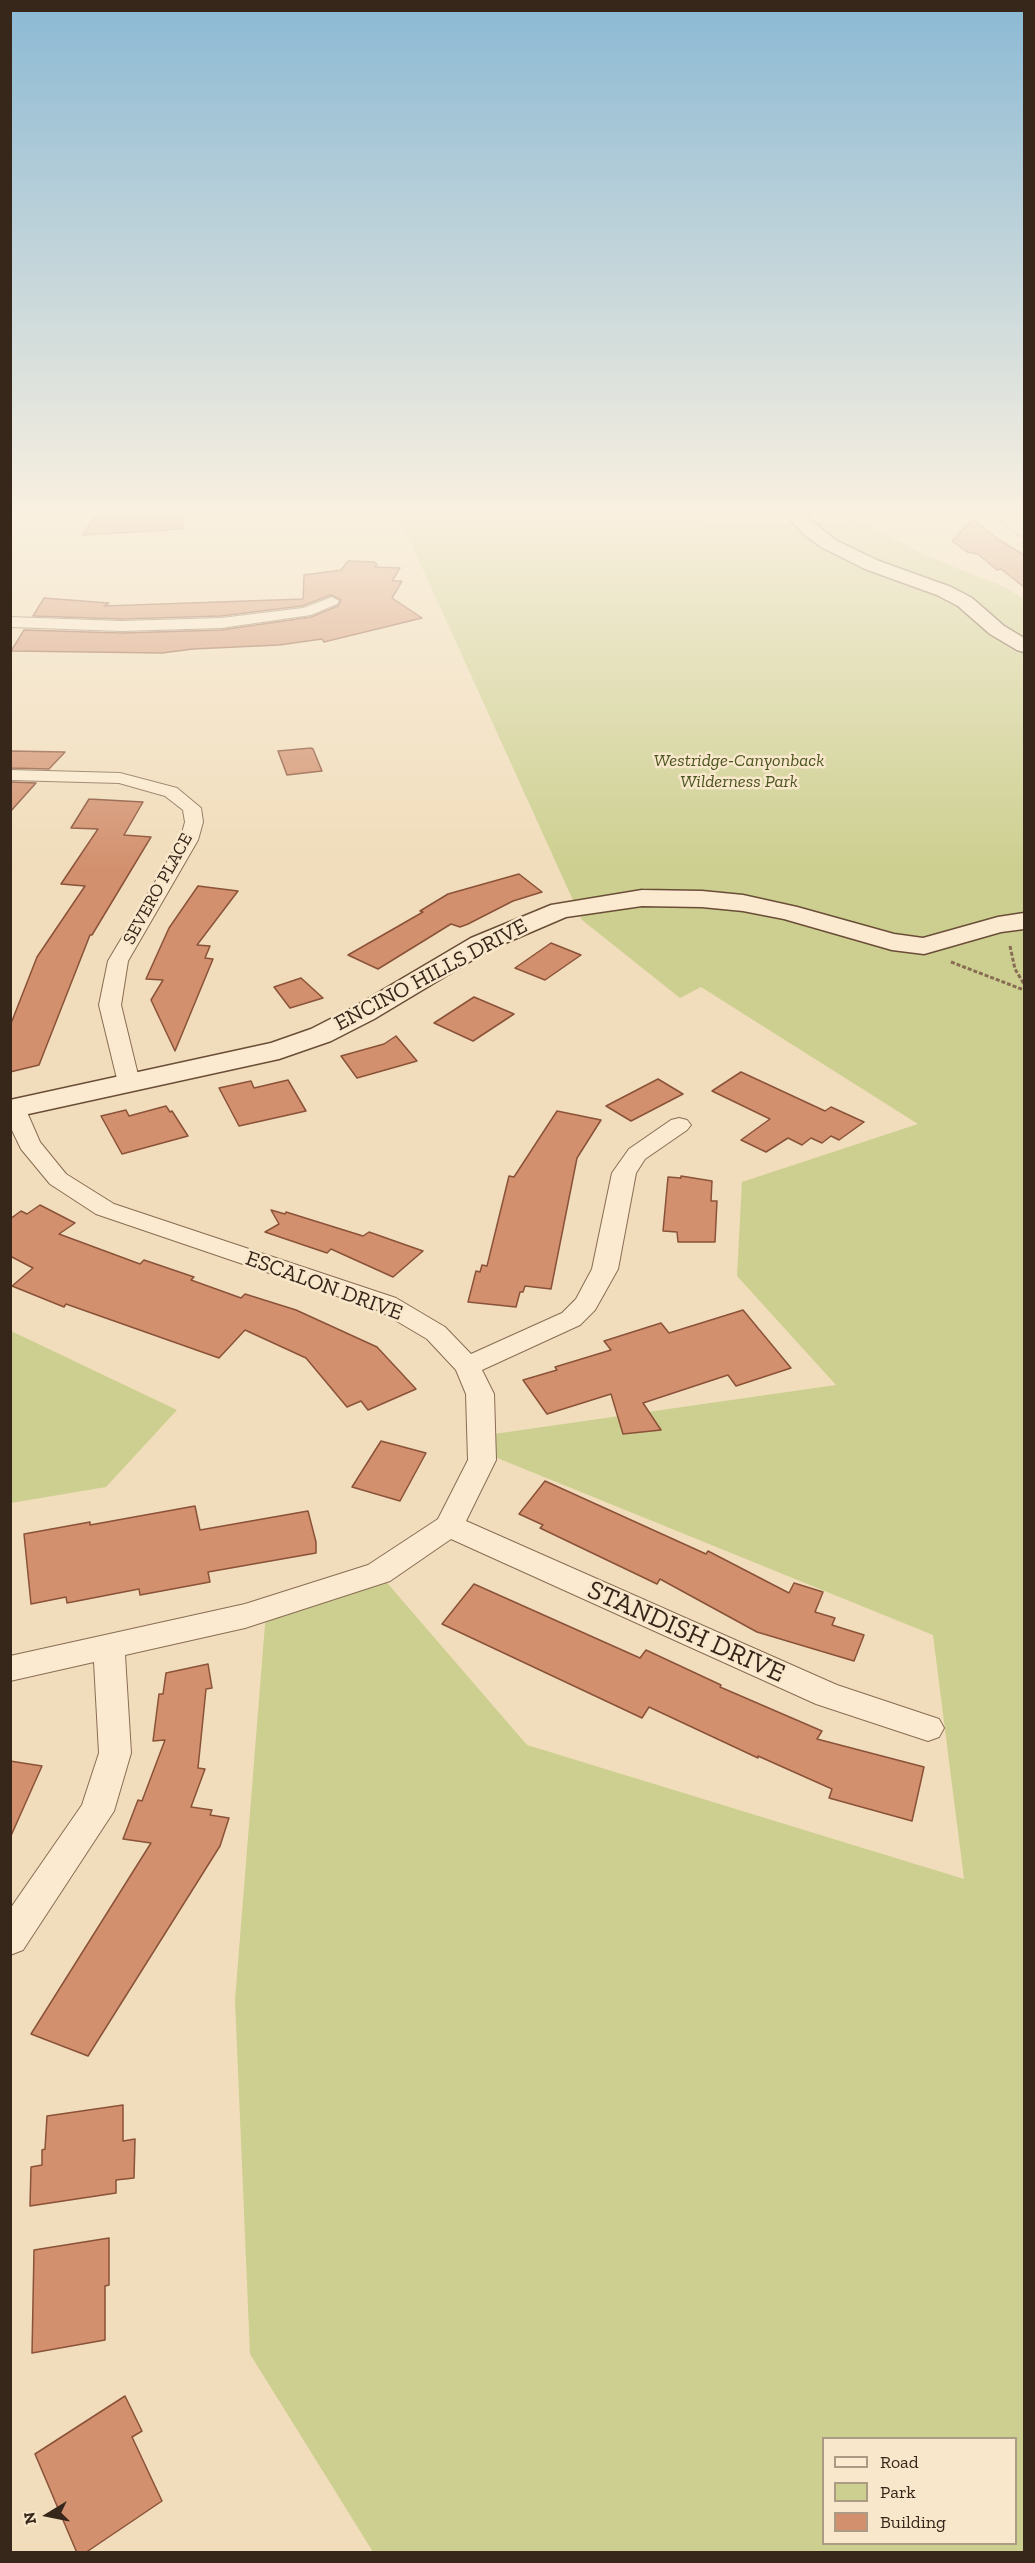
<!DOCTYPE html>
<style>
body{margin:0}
#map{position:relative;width:1035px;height:2563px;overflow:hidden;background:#f1ddbb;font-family:"Zilla Slab",serif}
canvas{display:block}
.frame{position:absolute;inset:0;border:12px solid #37261a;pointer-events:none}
.legend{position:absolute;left:822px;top:2437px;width:195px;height:108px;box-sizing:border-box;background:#f8e7cb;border:2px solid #ab9a84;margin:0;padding:8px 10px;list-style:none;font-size:18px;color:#37261a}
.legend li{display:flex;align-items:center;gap:12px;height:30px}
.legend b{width:30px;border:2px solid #ab9a84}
.north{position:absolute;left:18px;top:2485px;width:60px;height:60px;-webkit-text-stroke:4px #f8e7cb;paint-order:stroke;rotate:260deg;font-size:16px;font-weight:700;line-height:24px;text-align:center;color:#37261a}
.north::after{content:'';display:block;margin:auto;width:21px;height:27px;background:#37261a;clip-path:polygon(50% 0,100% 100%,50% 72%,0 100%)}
</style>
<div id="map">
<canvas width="1035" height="2563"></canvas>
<div class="frame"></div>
<ul class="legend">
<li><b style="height:8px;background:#fbeacf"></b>Road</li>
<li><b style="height:16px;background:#cccf8f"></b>Park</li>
<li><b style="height:16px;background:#d2906e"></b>Building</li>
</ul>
<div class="north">N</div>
</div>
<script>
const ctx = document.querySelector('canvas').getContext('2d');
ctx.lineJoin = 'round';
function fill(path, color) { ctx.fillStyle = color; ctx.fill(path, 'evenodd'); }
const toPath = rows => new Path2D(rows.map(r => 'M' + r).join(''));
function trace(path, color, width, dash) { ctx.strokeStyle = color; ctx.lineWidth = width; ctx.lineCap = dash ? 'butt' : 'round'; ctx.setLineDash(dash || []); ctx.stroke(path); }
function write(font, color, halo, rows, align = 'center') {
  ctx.font = font + ' "Zilla Slab",serif'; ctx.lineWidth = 5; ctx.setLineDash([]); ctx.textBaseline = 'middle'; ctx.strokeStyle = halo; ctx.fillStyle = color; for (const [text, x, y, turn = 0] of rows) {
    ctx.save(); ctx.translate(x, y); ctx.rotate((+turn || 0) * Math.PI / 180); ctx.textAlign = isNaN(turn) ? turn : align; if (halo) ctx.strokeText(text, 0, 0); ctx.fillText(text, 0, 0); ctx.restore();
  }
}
fill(toPath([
 [396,510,701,510,713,526,857,520,925,555,1009,589,1024,600,1024,2552,373,2552,250,2354,235,2000,266,1612,382,1577,527,1745,964,1879,933,1635,485,1453,487,1435,836,1385,737,1276,742,1182,918,1124,701,987,680,998,582,920],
 [824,2438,1016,2438,1016,2544,824,2544],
 [10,1331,11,1331,177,1410,106,1487,11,1503]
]), '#cccf8f');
const building = toPath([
 [122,510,182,510,183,529,83,535,97,512,122,510],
 [973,519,998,539,1024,555,1024,587,1001,569,997,570,978,554,967,552,952,541,973,519],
 [348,561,374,562,377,564,375,567,400,568,392,581,402,581,392,598,422,618,324,642,322,639,279,645,193,649,162,653,11,651,24,630,121,633,221,630,311,617,338,606,341,600,331,595,302,606,221,616,121,619,33,616,44,598,109,603,104,606,303,599,304,575,341,570,348,561],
 [311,748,313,749,322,771,287,775,278,751,311,748],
 [10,751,65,752,49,769,10,768,10,751],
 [10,782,36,783,10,812,10,782],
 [89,799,143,802,124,835,151,837,92,935,90,935,39,1065,10,1072,10,1026,37,957,85,886,61,884,98,829,71,828,89,799],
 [519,874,542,892,513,901,468,924,460,927,451,924,378,969,348,955,423,912,420,911,448,894,519,874],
 [198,886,238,891,197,945,210,946,205,958,213,959,175,1051,151,1000,163,980,146,979,169,928,198,886],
 [551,943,581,955,545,980,515,968,551,943],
 [301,978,323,998,290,1008,274,987,301,978],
 [474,997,514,1014,473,1041,434,1023,474,997],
 [396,1036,417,1061,357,1078,341,1056,384,1044,396,1036],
 [741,1072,825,1111,831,1107,864,1122,839,1140,831,1136,822,1143,811,1138,802,1145,788,1138,766,1152,741,1140,770,1119,712,1091,741,1072],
 [658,1079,683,1094,631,1121,606,1106,658,1079],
 [288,1080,306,1111,239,1126,219,1088,251,1081,254,1088,288,1080],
 [166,1106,170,1112,172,1111,188,1136,122,1154,101,1116,126,1110,129,1116,166,1106],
 [557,1111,601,1120,577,1158,551,1289,525,1286,523,1292,520,1292,516,1307,468,1302,476,1271,480,1272,482,1265,487,1266,509,1176,514,1177,557,1111],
 [681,1176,712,1181,711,1201,717,1201,715,1242,678,1242,677,1232,663,1231,668,1177,681,1178,681,1176],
 [40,1205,75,1223,59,1234,140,1264,144,1260,194,1277,191,1280,241,1298,245,1294,296,1310,377,1347,416,1389,368,1410,361,1401,347,1407,306,1358,245,1330,219,1358,66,1304,64,1307,12,1286,33,1268,10,1256,10,1219,21,1211,27,1214,40,1205],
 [271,1210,285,1214,286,1212,363,1236,369,1232,423,1251,393,1277,331,1249,327,1253,265,1232,279,1224,271,1210],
 [743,1310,791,1368,736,1386,728,1375,643,1403,661,1430,623,1434,611,1394,547,1414,523,1380,557,1370,555,1367,611,1350,604,1341,661,1323,669,1333,743,1310],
 [381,1441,426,1453,400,1501,352,1487,381,1441],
 [545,1481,706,1554,708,1551,789,1593,794,1583,823,1592,815,1612,835,1618,832,1625,864,1635,854,1661,757,1632,660,1579,657,1584,540,1528,543,1525,519,1514,545,1481],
 [195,1506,200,1530,308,1511,316,1542,316,1553,208,1572,210,1582,140,1595,139,1589,67,1603,66,1597,31,1604,24,1534,90,1522,90,1525,195,1506],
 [474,1584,640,1658,646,1650,721,1685,720,1687,822,1731,817,1739,924,1767,912,1821,829,1798,832,1789,758,1756,758,1758,649,1707,642,1718,442,1624,474,1584],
 [208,1664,212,1688,206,1689,198,1768,205,1769,191,1807,212,1810,210,1815,229,1818,220,1846,88,2056,31,2034,151,1843,123,1839,138,1800,142,1801,165,1740,153,1741,159,1694,163,1694,166,1673,208,1664],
 [10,1761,42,1766,10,1838,10,1761],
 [123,2105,123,2141,135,2139,134,2178,116,2180,116,2193,30,2206,31,2167,42,2165,42,2150,45,2149,47,2116,123,2105],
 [109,2238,109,2285,105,2286,105,2340,32,2353,34,2250,109,2238],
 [125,2396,142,2431,132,2437,162,2501,85,2553,77,2553,35,2454,125,2396]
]);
fill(building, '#d2906e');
trace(building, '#8a5238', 1.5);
const minor = toPath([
 [1001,510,1015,510,1012,516,1024,526,1024,536,1019,535,1000,520,998,517,1001,510],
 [332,597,339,601,337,604,311,615,221,628,121,631,10,627,10,617,121,621,221,618,303,608,332,597],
 [10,770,120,773,177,788,201,808,203,822,198,840,128,961,121,1005,140,1083,137,1088,129,1090,121,1088,118,1083,99,1005,108,961,180,840,185,822,183,810,165,796,119,783,10,780,10,770],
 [15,1101,23,1103,40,1142,66,1174,114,1204,396,1298,445,1327,471,1354,562,1313,576,1299,592,1269,612,1173,629,1149,671,1120,679,1118,687,1120,691,1125,687,1130,645,1159,636,1173,618,1269,595,1310,580,1325,482,1370,494,1394,496,1460,466,1521,837,1685,939,1719,944,1728,939,1737,928,1741,816,1704,451,1539,390,1581,245,1628,125,1655,131,1753,114,1811,23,1950,10,1955,10,1909,82,1805,99,1753,94,1662,10,1681,10,1656,245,1604,368,1565,438,1519,468,1460,466,1394,456,1370,427,1339,378,1310,96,1214,50,1184,21,1149,10,1126,10,1102,15,1101]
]);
const secondary = toPath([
 [780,510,799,510,835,540,879,561,951,587,972,598,1004,626,1024,638,1024,652,1017,650,990,634,958,606,937,595,865,569,823,548,806,536,780,510],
 [642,890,702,891,743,895,797,907,894,934,923,938,998,917,1024,913,1024,929,1001,932,924,954,892,950,784,919,743,911,702,907,642,906,566,917,489,950,374,1019,331,1041,279,1059,10,1118,10,1100,271,1043,311,1029,354,1007,471,938,551,905,642,890]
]);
trace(minor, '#896c54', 2);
trace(secondary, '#6a4d37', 3);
trace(toPath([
 [1010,946,1015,969,1024,984],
 [951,962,1024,990]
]), '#896c54', 3, [4, 2]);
fill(minor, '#fbeacf');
fill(secondary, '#fbeacf');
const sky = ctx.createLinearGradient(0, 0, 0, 869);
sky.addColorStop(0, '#8bb9d4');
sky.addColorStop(0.59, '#f9f0e0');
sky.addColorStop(1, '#f9f0e000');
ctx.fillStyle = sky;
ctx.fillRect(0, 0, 1035, 869);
write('italic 18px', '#4b551f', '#f8e7cb', [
 ["Westridge-Canyonback",739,761],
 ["Wilderness Park",739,782]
]);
write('18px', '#37261a', '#f8e7cb', [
 ["SEVERO PLACE",158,889,-61]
]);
write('22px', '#37261a', '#f8e7cb', [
 ["ENCINO HILLS DRIVE",431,975,-28],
 ["ESCALON DRIVE",324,1286,20]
]);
write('27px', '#37261a', '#f8e7cb', [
 ["STANDISH DRIVE",686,1632,24]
]);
</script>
